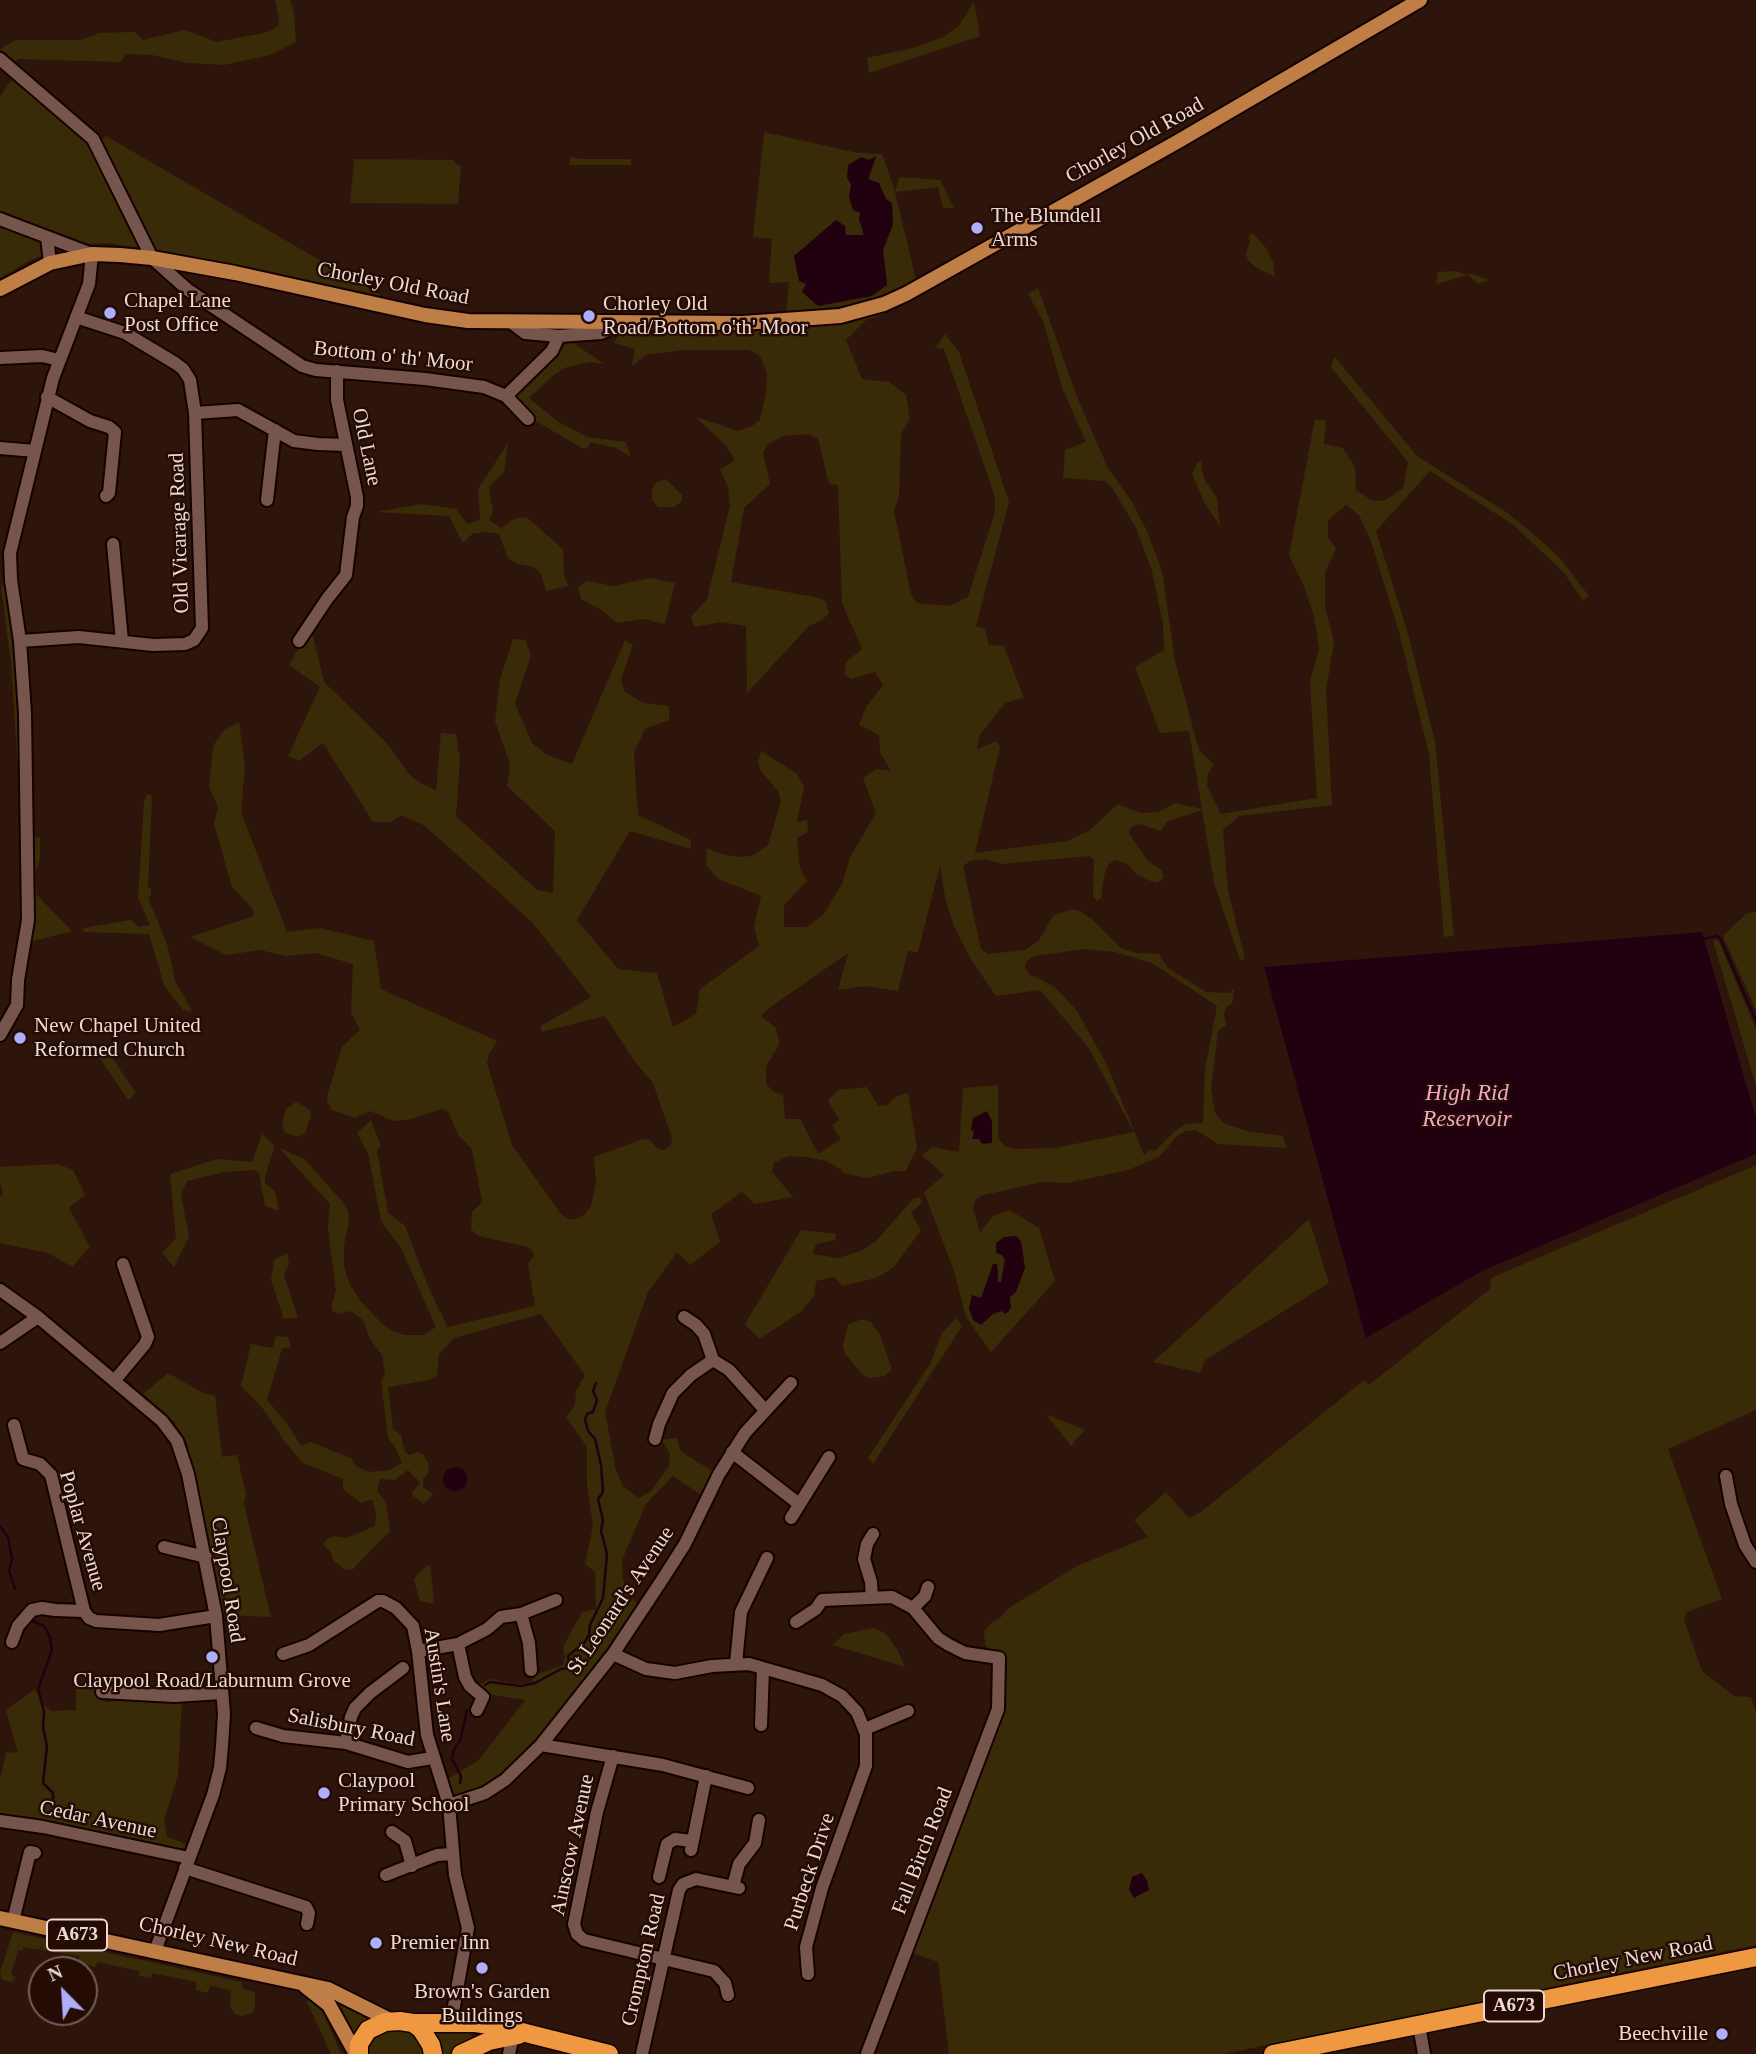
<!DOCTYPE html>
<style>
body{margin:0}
#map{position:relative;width:1756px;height:2054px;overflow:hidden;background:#2e150c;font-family:Georgia,serif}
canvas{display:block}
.north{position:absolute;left:28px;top:1956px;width:70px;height:70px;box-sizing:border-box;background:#240b04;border:2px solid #745e57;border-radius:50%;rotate:336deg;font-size:19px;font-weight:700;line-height:28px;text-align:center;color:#eddad4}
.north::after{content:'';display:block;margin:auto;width:24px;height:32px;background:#adaffb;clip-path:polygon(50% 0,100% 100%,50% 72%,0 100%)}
</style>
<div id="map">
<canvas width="1756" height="2054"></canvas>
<div class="north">N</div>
</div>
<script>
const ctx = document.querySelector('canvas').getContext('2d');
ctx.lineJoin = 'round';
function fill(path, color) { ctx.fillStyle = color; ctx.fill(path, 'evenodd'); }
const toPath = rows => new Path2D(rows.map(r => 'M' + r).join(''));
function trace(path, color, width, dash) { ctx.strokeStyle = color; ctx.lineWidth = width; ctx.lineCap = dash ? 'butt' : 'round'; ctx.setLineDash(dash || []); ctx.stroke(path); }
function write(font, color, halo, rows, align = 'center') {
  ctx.font = font + ' Georgia,serif'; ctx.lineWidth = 5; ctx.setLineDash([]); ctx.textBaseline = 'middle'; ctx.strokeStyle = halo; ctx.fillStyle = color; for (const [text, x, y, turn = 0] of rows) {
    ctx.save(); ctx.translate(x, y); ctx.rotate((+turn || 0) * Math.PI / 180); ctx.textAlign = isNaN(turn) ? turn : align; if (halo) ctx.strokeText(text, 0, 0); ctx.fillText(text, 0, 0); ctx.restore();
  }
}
fill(toPath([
 [275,0,290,0,294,12,296,42,270,55,224,65,188,63,152,55,125,54,121,62,19,59,15,61,0,49,16,40,81,40,99,33,135,32,143,40,184,30,217,42,268,32,278,26,279,18],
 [974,2,980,36,869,73,867,58,913,48,943,37,958,27],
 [11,80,66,120,88,139,139,248,108,243,87,244,55,250,31,260,0,278,0,97],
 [764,132,858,153,882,154,895,191,900,177,940,180,954,208,943,208,938,187,895,192,916,280,888,293,853,305,786,312,789,282,769,283,772,239,753,237],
 [876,157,868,180,886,199,893,224,883,250,887,285,807,284,794,256,836,221,845,235,864,235,859,219,861,213,851,184],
 [106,136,385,298,151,248,99,143],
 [570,157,581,159,631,159,631,165,569,165],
 [352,159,453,160,457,165,461,165,458,204,350,203,354,163],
 [1249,234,1254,234,1266,248,1273,262,1275,277,1255,267,1248,260,1246,254,1250,241],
 [1455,271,1468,275,1470,273,1489,280,1478,284,1468,275,1436,284,1438,272],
 [1038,288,1079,402,1108,468,1132,502,1147,531,1162,571,1175,661,1199,750,1214,764,1208,774,1207,786,1221,814,1317,798,1310,681,1319,648,1314,617,1305,589,1289,555,1315,419,1326,421,1324,444,1343,448,1355,467,1356,490,1371,500,1384,501,1403,488,1408,462,1331,367,1334,356,1417,456,1509,514,1532,533,1559,557,1589,596,1583,601,1565,574,1515,526,1430,471,1376,531,1409,637,1435,742,1454,936,1444,937,1429,754,1399,632,1371,541,1359,515,1346,505,1328,520,1328,537,1336,549,1325,572,1325,607,1334,642,1326,691,1332,805,1239,816,1223,830,1228,891,1245,959,1240,960,1214,883,1202,810,1171,820,1166,823,1161,831,1139,824,1131,827,1129,833,1147,860,1161,870,1164,875,1162,880,1157,883,1148,880,1137,875,1126,863,1116,860,1109,864,1105,872,1101,898,1097,901,1093,897,1094,860,1089,856,1002,864,986,859,970,861,963,866,981,949,988,954,1025,950,1039,940,1053,916,1072,909,1080,911,1093,920,1122,949,1137,953,1159,954,1168,968,1206,992,1229,993,1234,989,1232,1004,1226,1007,1224,1014,1226,1025,1218,1031,1211,1089,1215,1113,1223,1123,1247,1131,1283,1136,1287,1148,1218,1144,1196,1130,1186,1131,1177,1136,1159,1157,1128,1170,1067,1183,1041,1182,980,1196,975,1200,973,1209,980,1232,993,1216,1009,1210,1039,1228,1055,1281,991,1352,966,1317,954,1271,924,1192,944,1175,922,1155,933,1147,959,1152,963,1088,998,1085,998,1138,1005,1146,1014,1149,1055,1148,1134,1132,1088,1047,1040,990,996,996,972,961,954,926,946,902,940,865,918,952,908,951,898,991,865,986,838,990,848,953,768,1009,761,1016,776,1028,779,1044,766,1067,766,1084,774,1092,783,1095,785,1119,800,1119,818,1154,841,1139,832,1125,839,1120,828,1100,838,1090,867,1087,878,1106,887,1105,897,1096,908,1093,917,1148,906,1171,894,1171,868,1178,843,1173,842,1170,826,1161,807,1157,788,1156,774,1163,772,1172,793,1197,755,1204,742,1192,711,1214,720,1242,690,1265,677,1252,648,1292,605,1412,616,1471,624,1487,639,1498,651,1491,669,1466,670,1454,662,1440,677,1438,680,1450,686,1455,713,1471,700,1494,673,1476,646,1504,622,1560,623,1580,627,1591,638,1605,610,1649,519,1759,486,1785,449,1796,444,1781,479,1760,525,1700,487,1694,477,1686,489,1679,518,1684,531,1682,535,1675,563,1665,565,1657,563,1647,582,1612,596,1609,595,1572,585,1564,593,1526,587,1485,587,1447,566,1417,575,1405,576,1391,585,1375,541,1314,454,1338,439,1354,437,1376,430,1380,388,1387,393,1429,401,1435,405,1452,410,1455,417,1452,423,1454,428,1463,429,1473,423,1479,423,1487,433,1494,424,1504,412,1495,412,1492,420,1483,408,1470,395,1480,380,1479,377,1491,386,1502,390,1531,352,1570,344,1569,333,1560,332,1554,323,1544,326,1540,333,1536,347,1538,375,1526,376,1513,372,1499,361,1503,343,1489,343,1479,303,1463,285,1442,264,1410,241,1386,251,1344,273,1348,276,1336,288,1337,291,1347,282,1349,267,1400,286,1422,301,1446,310,1442,351,1458,357,1467,369,1472,389,1470,402,1463,395,1447,388,1438,381,1381,385,1373,382,1355,370,1339,363,1320,350,1311,338,1314,332,1310,332,1303,336,1291,328,1229,330,1204,279,1148,304,1159,342,1201,348,1211,349,1222,344,1245,344,1266,349,1283,360,1300,381,1323,393,1331,404,1335,424,1335,436,1327,401,1248,381,1221,368,1153,357,1133,371,1120,381,1146,377,1151,388,1213,405,1226,430,1291,448,1327,535,1306,528,1264,535,1254,528,1247,478,1236,471,1229,472,1212,482,1202,472,1149,459,1136,448,1112,442,1109,411,1119,394,1121,370,1111,355,1118,332,1110,327,1101,328,1093,342,1047,360,1030,351,1013,353,964,316,953,286,956,260,950,226,955,190,937,254,916,253,909,232,887,214,824,218,807,209,787,213,746,224,730,239,722,245,767,241,812,287,932,320,928,374,941,381,989,497,1041,489,1054,487,1063,512,1145,561,1214,568,1219,576,1219,584,1215,591,1206,596,1183,594,1157,643,1139,650,1140,658,1149,664,1150,671,1145,672,1138,653,1083,635,1062,605,1016,541,1032,541,1026,591,997,533,923,425,826,402,815,391,822,373,822,323,743,299,761,288,756,320,687,289,665,311,627,324,682,387,743,409,774,420,783,436,790,441,733,456,734,460,761,456,816,537,890,553,893,555,831,507,786,510,764,495,721,500,679,513,639,525,640,531,655,515,704,532,743,547,755,572,764,625,640,633,645,621,679,624,691,643,703,669,706,669,720,645,729,634,753,638,815,691,840,691,849,630,831,577,920,618,969,657,973,673,1027,696,1014,700,989,759,946,754,927,761,896,718,879,706,865,707,848,721,854,739,857,751,856,768,845,781,801,778,791,761,771,758,763,761,751,797,774,804,787,797,822,807,820,808,832,797,838,800,868,807,881,784,905,784,927,807,927,824,914,843,882,850,857,876,813,863,778,876,769,891,771,880,752,879,735,859,725,866,707,883,685,875,672,851,679,844,674,846,662,862,649,842,603,838,485,829,484,818,439,809,434,784,436,768,444,763,452,770,484,744,508,731,582,820,598,826,602,829,613,822,620,809,626,747,693,746,626,721,622,694,627,691,617,707,599,730,506,728,487,720,470,735,460,725,445,696,417,738,431,752,426,760,420,766,392,767,372,760,356,749,350,683,350,646,355,632,366,635,349,614,343,618,335,742,327,882,309,887,313,866,320,846,340,862,379,889,382,906,395,910,419,901,434,899,496,894,511,911,594,917,603,949,606,968,597,995,512,995,497,944,349,935,348,945,334,959,352,1009,502,976,626,985,629,989,645,1004,646,1024,698,1005,703,980,735,977,749,997,741,1000,747,975,853,1067,841,1090,830,1118,804,1140,813,1158,812,1175,803,1202,809,1189,731,1160,733,1135,667,1164,650,1163,624,1152,571,1136,528,1111,486,1105,481,1063,478,1065,450,1086,442,1063,390,1043,321,1028,294],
 [1085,949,1115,952,1152,963,1217,1006,1205,1069,1203,1123,1185,1124,1175,1131,1154,1152,1150,1149,1144,1155,1107,1065,1077,1011,1055,987,1029,974,1025,967,1027,961,1034,956],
 [1021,1241,1025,1268,1001,1310,993,1314,972,1295,981,1298,999,1268,997,1278,998,1282,1001,1282,1005,1260,1002,1255],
 [568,343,575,344,604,364,590,362,567,367,555,374,529,398,557,421,587,437,626,442,630,456,616,448,590,442,587,449,582,448,529,417,531,412,512,399,561,346],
 [508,443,504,472,489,486,493,512,489,520,501,528,514,519,526,517,563,549,564,576,569,586,546,591,541,574,534,567,517,564,508,558,499,534,485,532,472,534,463,543,449,516,376,512,421,504,456,509,467,524,480,520,478,489],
 [1201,461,1204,479,1217,498,1220,526,1205,504,1192,474,1197,463],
 [666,479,682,495,682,501,674,507,658,507,652,500,652,489,656,483],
 [650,578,675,583,665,624,643,619,617,623,603,611,581,599,578,587,587,581,613,586],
 [6,583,20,684,22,891,18,770,11,663,1,586],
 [147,794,152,796,148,887,151,889,151,895,148,898,167,944,175,981,192,1011,183,1010,164,985,149,934,84,932,83,928,131,920,139,927,150,925,138,898,144,802],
 [31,836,40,838,40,859,35,874,37,895,72,931,26,943],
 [1756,911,1756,1010,1723,936,1746,914],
 [1718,940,1756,1029,1756,1086,1713,941],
 [97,1051,111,1056,136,1093,128,1100,101,1060,95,1056],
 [296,1102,310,1110,311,1116,305,1133,298,1137,285,1133,282,1124,286,1109],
 [262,1134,275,1146,265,1176,265,1183,275,1191,279,1211,265,1206,259,1173,255,1170,224,1172,187,1181,181,1194,189,1237,174,1267,162,1253,176,1238,170,1174,217,1159,252,1162],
 [58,1164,73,1170,85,1195,69,1208,90,1247,72,1267,48,1253,0,1243,0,1196,3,1195,0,1182,0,1167],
 [1756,1165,1756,1410,1668,1449,1722,1599,1687,1612,1684,1619,1702,1671,1734,1696,1751,1697,1756,1712,1756,1945,1223,2054,949,2054,938,1962,912,1953,994,1728,1002,1658,985,1645,984,1632,991,1623,1000,1618,1009,1608,1077,1566,1148,1537,1134,1520,1166,1492,1189,1518,1201,1512,1364,1380,1369,1385,1490,1289,1491,1278],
 [914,1198,920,1198,922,1202,911,1213,921,1230,894,1267,876,1278,842,1286,835,1277,816,1281,814,1296,801,1312,759,1339,745,1324,801,1230,836,1234,835,1240,816,1244,813,1254,838,1258,861,1251,876,1241],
 [1309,1219,1329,1283,1205,1360,1200,1373,1153,1362],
 [287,1253,289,1264,284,1275,298,1317,284,1319,271,1280,274,1260],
 [956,1318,962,1326,873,1464,868,1458,930,1364,942,1333],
 [863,1319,871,1322,880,1335,891,1366,891,1370,885,1376,870,1378,864,1376,845,1354,843,1346,848,1324],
 [168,1373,203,1393,215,1396,222,1457,237,1455,246,1494,244,1504,271,1617,223,1615,187,1443,174,1422,143,1394],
 [1046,1414,1085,1430,1073,1443,1072,1447],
 [430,1564,433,1591,434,1604,420,1601,414,1580,418,1573],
 [874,1628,886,1634,898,1651,905,1667,833,1645,844,1634],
 [98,1688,104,1695,105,1702,110,1702,112,1696,182,1699,178,1775,164,1820,167,1837,186,1844,183,1848,178,1850,42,1821,0,1815,0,1780,6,1752,18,1753,6,1710,35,1689,44,1705,51,1711,76,1710,76,1689],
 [13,1932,242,1982,242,1988,255,1992,255,2007,252,2013,241,2016,235,2014,230,2007,231,1990,210,1986,208,1993,196,1990,196,1982,152,1973,151,1978,139,1976,139,1971,97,1962,96,1967,77,1962,79,1956,23,1947,23,1951,18,1950,11,1974,16,1978,12,1982,2,1980,0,1973],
 [309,1998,321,2008,341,2054,331,2054,307,2002],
 [339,1998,376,2017,353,2038,336,2005],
 [389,2027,416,2032,429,2054,366,2054,371,2037],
 [426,2027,469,2029,473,2040,470,2045,452,2054,436,2054]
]), '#392b07');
fill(toPath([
 [876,156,868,179,879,183,886,199,892,203,893,224,883,250,887,285,872,296,818,306,802,292,806,284,799,281,794,256,836,220,845,226,846,235,864,235,859,219,860,213,853,210,849,197,851,185,847,177,848,165,861,157,869,160],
 [1702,932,1756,1118,1756,1154,1482,1271,1366,1338,1264,967],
 [987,1111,992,1122,992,1143,982,1144,979,1139,972,1139,974,1132,971,1129,973,1118],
 [1016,1236,1021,1241,1025,1268,1016,1292,1010,1297,1011,1308,1006,1314,1001,1311,993,1314,981,1325,973,1320,969,1309,972,1295,981,1298,993,1264,997,1264,998,1282,1001,1282,1005,1260,1002,1255,996,1253,996,1243,1004,1237],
 '443 1479a12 12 0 1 1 24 0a12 12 0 1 1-24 0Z',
 [1142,1873,1147,1881,1149,1890,1134,1898,1129,1890,1132,1877]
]), '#210010');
trace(toPath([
 [1704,939,1717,936,1721,940,1756,1021],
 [0,1526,8,1537,12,1559,9,1571,15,1589],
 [31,1620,44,1626,50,1637,52,1650,38,1689,44,1711,43,1728,47,1746,43,1783,53,1793,53,1799],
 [485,1685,490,1682,521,1686,535,1683,561,1669,570,1668,568,1656,584,1643,589,1635,590,1625,603,1598,607,1554,601,1531,603,1520,598,1499,603,1492,601,1465,595,1439,588,1431,585,1419,587,1414,593,1412,597,1400,593,1391,596,1383],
 [460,1783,461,1776,452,1759,454,1749,460,1741,467,1710]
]), '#210010', 2.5);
const minor = toPath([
 [0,59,93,139,152,258,188,290,302,366,316,370,425,379,484,387,506,396,528,419],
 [0,219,92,254,89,284,53,378,10,553,11,580,20,641,25,713,28,920,18,980,17,1005,0,1035],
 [47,237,50,263],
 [512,323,525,333,559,336,601,333,606,331,612,322],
 [0,358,42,356,59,360],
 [506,396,552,351,559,336],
 [47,397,90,421,109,427,115,432,109,493,106,496],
 [195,413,238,410,294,441,318,444,346,445],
 [0,448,35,451],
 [267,500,275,430],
 [113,544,122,641],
 [20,641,79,637,153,645,185,644,194,640,202,628,195,413,190,380,183,369,175,363,125,333,76,317],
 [299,641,327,599,346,575,353,517,357,506,357,497,337,400,337,371],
 [0,1290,38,1317,162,1421,177,1441,188,1474,216,1616,224,1714,222,1746,220,1768,213,1795,155,1951],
 [684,1317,696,1325,704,1334,713,1360,729,1370,765,1410],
 [0,1343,38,1317],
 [115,1380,145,1344,148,1337,123,1264],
 [14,1425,23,1459,40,1464,51,1475,84,1611,89,1618,96,1621,159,1625,216,1616],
 [655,1439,659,1424,673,1393,691,1375,713,1360],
 [732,1452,799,1504],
 [1726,1476,1731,1504,1745,1545,1756,1562],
 [791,1518,829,1457],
 [164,1547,206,1557],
 [872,1598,871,1582,864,1559,867,1544,873,1534],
 [913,1608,925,1596,928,1587],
 [521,1614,529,1643,531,1670],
 [796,1622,816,1609,822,1600,892,1597,913,1608,938,1638,949,1645,965,1653,999,1658,998,1709,867,2054],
 [12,1642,18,1626,32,1610,42,1608,55,1610,84,1611],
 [458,1644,465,1677,470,1686,483,1697,477,1710],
 [418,1651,458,1644,487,1629,501,1617,521,1614,556,1600],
 [283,1654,309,1645,378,1601,383,1601,396,1608,413,1626,418,1651,427,1735,449,1805,455,1875,468,1928,451,2023],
 [613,1654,646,1669,675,1673,712,1666,749,1664,822,1685,842,1696,857,1712,866,1734,866,1766,822,1888,806,1947,808,1974],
 [736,1663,741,1612,767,1558],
 [102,1692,174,1696,222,1693],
 [761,1725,763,1668],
 [256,1728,283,1736,346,1743,408,1762,432,1758],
 [865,1729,908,1711],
 [346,1743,351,1717,355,1708,370,1693,403,1668],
 [541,1745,663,1765,748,1788],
 [613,1756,597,1812,574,1924,577,1934,584,1940,714,1971,725,1983,728,1995],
 [449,1805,485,1793,505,1780,541,1745,613,1654,662,1580,685,1544,719,1474,745,1433,791,1383],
 [0,1821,43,1827,189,1858],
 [392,1832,405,1841,412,1866],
 [691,1850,706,1776],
 [185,1868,306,1907,309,1913,307,1924],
 [386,1875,437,1855,452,1854],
 [659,1877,667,1844,675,1839,692,1841],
 [733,1886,739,1864,755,1843,759,1820],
 [13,1921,30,1852,35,1853],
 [1419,2025,1424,2054],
 [509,2054,513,2036],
 [642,2054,679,1890,683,1884,696,1879,739,1888]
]);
const major = toPath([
 [0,289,50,263,92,254,120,255,152,258,235,273,425,315,468,321,743,323,840,316,884,304,906,294,1177,142,1420,0],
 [0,1918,328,1989,392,2021],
 [305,1986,329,2005,356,2054]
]);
const highway = toPath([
 [413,2023,475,2023,498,2026,609,2054],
 [359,2054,359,2044,368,2030,385,2022,400,2021,413,2023,421,2029,431,2045,433,2054],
 [461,2054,489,2041,518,2035],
 [1273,2054,1756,1957]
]);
trace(minor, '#150200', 16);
trace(major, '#150200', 18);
trace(highway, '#150200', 21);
trace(minor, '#76564c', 12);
trace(major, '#be7e45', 14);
trace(highway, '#ee9841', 18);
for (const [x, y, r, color] of [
 [977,228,7,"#adaffb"],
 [110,313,7,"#adaffb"],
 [589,316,7,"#adaffb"],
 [20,1038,7,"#adaffb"],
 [212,1657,7,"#adaffb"],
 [324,1793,7,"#adaffb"],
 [376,1943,7,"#adaffb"],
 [482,1968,7,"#adaffb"],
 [1722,2034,7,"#adaffb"]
]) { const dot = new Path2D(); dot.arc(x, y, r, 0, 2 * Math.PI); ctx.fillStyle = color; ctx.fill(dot); trace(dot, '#240b04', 2.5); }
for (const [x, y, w] of [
 [77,1935,60],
 [1514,2006,60]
]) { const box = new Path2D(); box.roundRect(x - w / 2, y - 15.5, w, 31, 5); ctx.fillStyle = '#240b04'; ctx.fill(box); trace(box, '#eddad4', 2); }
write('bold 19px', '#eddad4', null, [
 ["A673",77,1935],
 ["A673",1514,2006]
]);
write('21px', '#eddad4', '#240b04', [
 ["Chorley Old Road",1135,141,-29],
 ["Chorley Old Road",393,284,11],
 ["Bottom o' th' Moor",393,357,6],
 ["Old Lane",366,447,78],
 ["Old Vicarage Road",180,533,-92],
 ["Poplar Avenue",82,1531,74],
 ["Claypool Road",227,1580,81],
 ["St Leonard's Avenue",621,1601,-56],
 ["Austin's Lane",439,1685,81],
 ["Salisbury Road",351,1728,11],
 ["Cedar Avenue",98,1820,12],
 ["Ainscow Avenue",573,1845,-78],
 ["Fall Birch Road",923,1851,-69],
 ["Purbeck Drive",810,1872,-72],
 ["Chorley New Road",218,1942,13],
 ["Chorley New Road",1633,1959,-11],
 ["Crompton Road",644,1960,-77]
]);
write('21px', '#eddad4', '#240b04', [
 ["The Blundell",991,216],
 ["Arms",991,240],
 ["Chapel Lane",124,301],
 ["Post Office",124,325],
 ["Chorley Old",603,304],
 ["Road/Bottom o'th' Moor",603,328],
 ["New Chapel United",34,1026],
 ["Reformed Church",34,1050],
 ["Claypool Road/Laburnum Grove",212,1681,"center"],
 ["Claypool",338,1781],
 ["Primary School",338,1805],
 ["Premier Inn",390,1943],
 ["Brown's Garden",482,1992,"center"],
 ["Buildings",482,2016,"center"],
 ["Beechville",1708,2034,"right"]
], 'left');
write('italic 23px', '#f4a6c8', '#240b04', [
 ["High Rid",1467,1094],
 ["Reservoir",1467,1120]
]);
</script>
